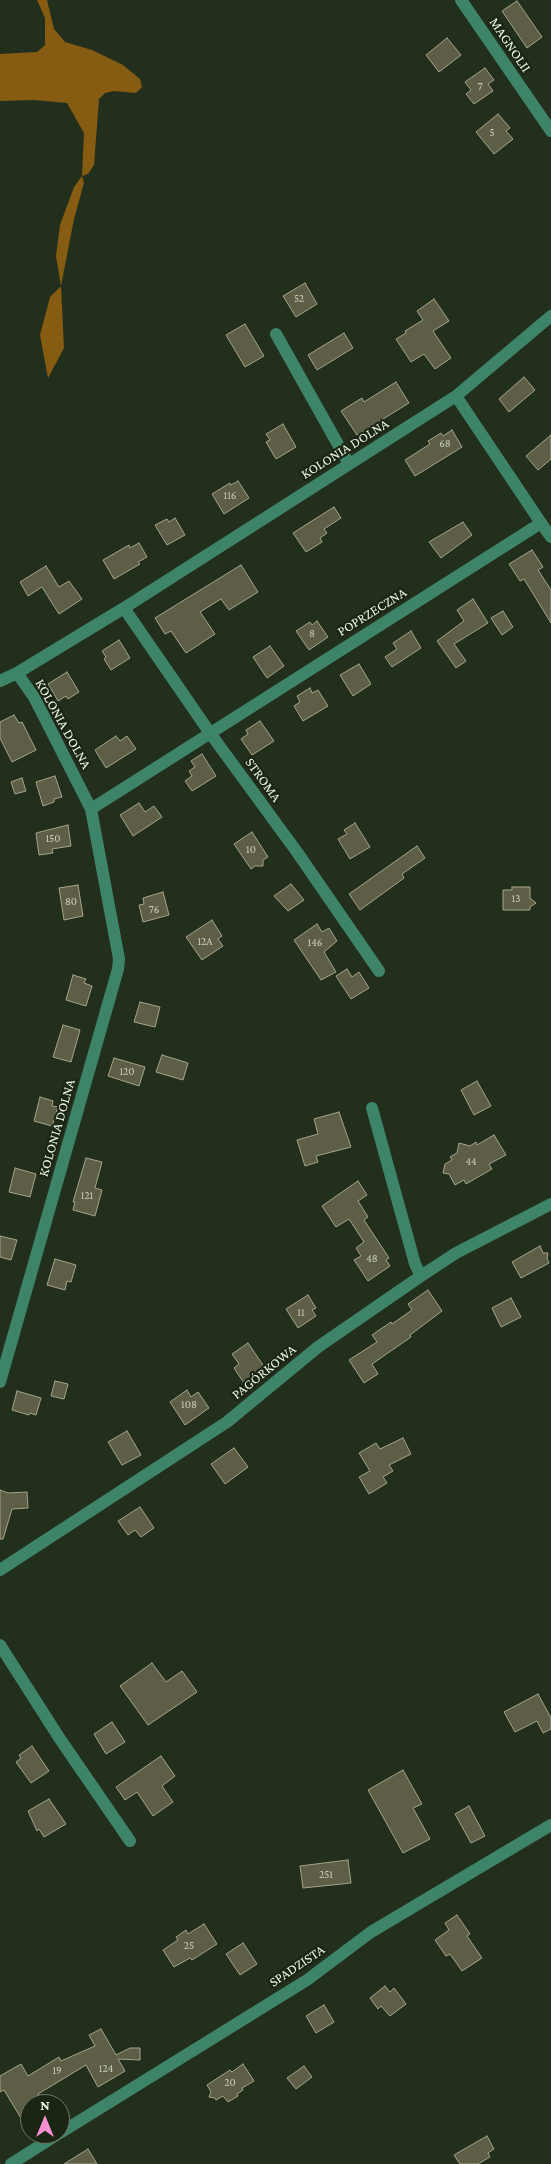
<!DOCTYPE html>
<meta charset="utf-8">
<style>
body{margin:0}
#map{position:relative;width:551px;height:2164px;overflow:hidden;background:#232f1d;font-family:"Crimson Pro",serif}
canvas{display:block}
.north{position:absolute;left:20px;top:2094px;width:50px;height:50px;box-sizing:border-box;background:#1a2613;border:1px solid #6e7868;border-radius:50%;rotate:0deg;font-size:14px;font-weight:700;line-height:20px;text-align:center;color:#ebf3e7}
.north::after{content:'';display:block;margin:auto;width:18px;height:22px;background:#f690d0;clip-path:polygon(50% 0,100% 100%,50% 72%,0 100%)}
</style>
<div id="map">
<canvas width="551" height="2164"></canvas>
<div class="north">N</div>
</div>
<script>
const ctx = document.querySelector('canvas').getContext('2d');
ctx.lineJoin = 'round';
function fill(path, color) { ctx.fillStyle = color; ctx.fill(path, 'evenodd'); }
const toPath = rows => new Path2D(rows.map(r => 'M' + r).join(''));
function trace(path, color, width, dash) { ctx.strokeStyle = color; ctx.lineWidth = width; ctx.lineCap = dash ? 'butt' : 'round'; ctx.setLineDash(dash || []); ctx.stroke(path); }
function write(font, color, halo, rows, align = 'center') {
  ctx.font = font + ' "Crimson Pro",serif'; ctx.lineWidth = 4.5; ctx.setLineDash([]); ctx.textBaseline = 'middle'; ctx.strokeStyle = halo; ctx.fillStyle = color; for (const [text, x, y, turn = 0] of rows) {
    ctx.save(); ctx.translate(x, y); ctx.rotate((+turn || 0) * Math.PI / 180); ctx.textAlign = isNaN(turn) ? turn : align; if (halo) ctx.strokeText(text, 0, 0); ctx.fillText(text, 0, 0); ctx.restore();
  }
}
fill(toPath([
 [37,0,47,0,54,29,65,42,92,50,123,65,140,79,142,87,136,93,114,91,105,93,99,99,94,165,88,174,82,176,84,183,74,219,61,286,64,348,48,378,40,335,50,297,61,286,56,256,60,225,74,187,82,176,84,133,67,103,34,100,0,101,0,54,37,52,45,45,45,18]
]), '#865b12');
const building = toPath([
 [517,1,542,37,527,48,502,11,517,1],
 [447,38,461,55,439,72,426,55,447,38],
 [485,68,494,80,488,84,493,91,474,104,466,94,471,90,465,82,485,68],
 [498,114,510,128,506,131,513,139,494,154,476,132,498,114],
 [305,283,317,304,296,317,283,296,305,283],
 [434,299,449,321,433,331,451,358,435,369,424,354,411,362,396,339,406,333,405,331,423,320,417,311,434,299],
 [245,324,264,356,245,367,226,335,245,324],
 [344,333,353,348,317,370,308,355,344,333],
 [524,377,535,390,509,412,499,399,524,377],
 [396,382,409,403,357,435,341,411,362,398,364,402,396,382],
 [283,424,296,447,276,459,266,442,270,440,266,434,283,424],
 [452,430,462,447,415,476,405,460,430,444,428,441,441,433,443,436,452,430],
 [551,435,551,459,538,470,526,456,551,435],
 [238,481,249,498,224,514,212,494,230,483,231,485,238,481],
 [334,507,341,518,324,529,327,533,320,538,322,542,306,552,293,533,334,507],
 [175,518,185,535,167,545,155,525,167,519,169,522,175,518],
 [463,522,472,535,441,558,429,542,463,522],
 [139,543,147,557,138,562,140,564,114,579,103,560,129,545,130,548,139,543],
 [532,550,543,567,538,570,551,590,551,623,524,579,520,581,509,564,532,550],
 [241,565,258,592,229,610,221,599,200,612,215,634,186,653,171,631,165,634,155,618,241,565],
 [46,566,59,587,69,581,82,599,59,614,42,587,28,596,20,582,46,566],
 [473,599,488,623,454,644,466,661,456,668,437,641,464,621,457,610,473,599],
 [503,611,513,627,502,635,491,618,503,611],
 [317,621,328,637,309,650,296,631,310,622,312,625,317,621],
 [411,631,421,648,392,667,385,657,397,649,393,643,411,631],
 [119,640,130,658,111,670,104,659,106,657,102,651,119,640],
 [270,646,284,666,267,678,253,657,270,646],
 [359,664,371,684,353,696,340,675,359,664],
 [67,672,79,692,68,699,66,696,58,701,48,684,67,672],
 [310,688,312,693,318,690,328,706,303,721,294,706,300,702,297,696,310,688],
 [14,715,19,723,22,722,36,750,12,762,0,738,0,722,14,715],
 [260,721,274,741,252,755,241,739,248,734,246,730,260,721],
 [116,736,120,741,127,736,136,749,106,768,95,750,116,736],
 [202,754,216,776,192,791,185,781,192,776,189,771,195,767,191,761,202,754],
 [55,776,62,797,54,799,54,802,43,806,36,782,55,776],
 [22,778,26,791,15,794,11,782,22,778],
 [139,803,145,812,154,806,162,817,133,836,120,815,139,803],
 [355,823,370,847,350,859,338,839,347,834,344,830,355,823],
 [68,825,71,846,52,849,53,853,39,855,36,833,68,825],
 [252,832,268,857,263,860,263,866,255,866,251,869,234,844,252,832],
 [417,846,425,858,402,874,404,878,360,910,349,894,417,846],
 [291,884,304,900,288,911,274,896,291,884],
 [78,885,83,916,64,920,59,888,78,885],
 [512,887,530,887,530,898,536,903,530,907,530,910,503,910,503,890,512,890,512,887],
 [163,892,169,915,143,922,139,905,144,904,143,898,163,892],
 [212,920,222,936,218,939,223,946,202,960,186,937,212,920],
 [317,924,322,932,329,928,337,941,324,952,336,972,321,980,294,940,317,924],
 [347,969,352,977,359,972,369,988,351,999,336,976,347,969],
 [73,975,86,979,84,983,92,986,86,1006,66,1000,73,975],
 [140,1002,160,1007,155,1027,134,1022,140,1002],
 [63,1025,80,1030,71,1062,53,1057,63,1025],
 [162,1055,188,1063,183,1080,156,1072,162,1055],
 [114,1058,145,1067,139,1086,108,1076,114,1058],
 [477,1081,491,1106,474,1115,461,1090,477,1081],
 [40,1097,53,1101,52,1106,58,1107,52,1126,34,1121,40,1097],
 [339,1112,351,1147,316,1156,318,1162,305,1166,297,1140,318,1134,314,1119,339,1112],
 [494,1135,506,1155,489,1164,492,1169,466,1184,464,1180,455,1185,449,1174,443,1173,445,1164,452,1160,450,1157,457,1153,459,1143,470,1146,476,1142,477,1145,494,1135],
 [86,1158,102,1162,95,1188,102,1190,95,1216,73,1210,75,1202,73,1202,86,1158],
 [15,1168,36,1174,30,1197,9,1192,15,1168],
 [358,1181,367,1195,358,1201,368,1217,364,1220,389,1258,386,1260,390,1266,368,1281,354,1260,361,1256,356,1248,364,1242,349,1219,336,1227,322,1206,358,1181],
 [0,1236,17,1240,11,1260,0,1257,0,1236],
 [540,1246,543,1253,548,1253,547,1259,549,1263,521,1278,512,1262,540,1246],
 [55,1259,76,1265,71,1282,67,1281,65,1290,47,1285,55,1259],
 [428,1290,442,1311,410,1335,411,1337,372,1364,378,1374,364,1383,349,1360,377,1342,372,1335,391,1322,392,1324,412,1310,408,1304,428,1290],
 [308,1295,316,1308,312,1310,316,1316,298,1328,286,1309,308,1295],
 [511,1298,521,1317,501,1327,492,1308,511,1298],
 [248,1343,265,1368,244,1383,234,1368,239,1364,232,1354,248,1343],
 [55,1381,68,1384,64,1399,51,1396,55,1381],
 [187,1390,191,1397,198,1392,209,1408,185,1425,170,1402,187,1390],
 [17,1391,41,1398,36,1415,30,1413,29,1415,12,1410,17,1391],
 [127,1431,141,1455,122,1465,108,1442,127,1431],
 [403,1438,411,1454,389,1465,393,1471,383,1477,387,1483,369,1494,359,1477,370,1471,359,1453,376,1443,380,1449,403,1438],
 [234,1448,248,1467,225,1484,211,1464,234,1448],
 [0,1490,8,1493,27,1492,28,1508,12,1509,3,1539,0,1539,0,1490],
 [140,1507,154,1528,141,1537,135,1530,128,1535,118,1521,140,1507],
 [152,1663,166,1682,182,1671,197,1692,148,1725,120,1686,152,1663],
 [538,1694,551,1718,551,1729,543,1733,537,1721,515,1732,504,1712,538,1694],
 [112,1722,125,1742,106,1754,94,1734,112,1722],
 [32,1746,49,1771,31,1783,16,1762,21,1758,19,1755,32,1746],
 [161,1756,175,1776,162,1786,173,1802,153,1816,137,1792,125,1800,116,1787,161,1756],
 [403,1770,422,1804,413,1808,430,1839,403,1853,368,1790,403,1770],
 [49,1799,66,1824,44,1837,39,1829,37,1831,28,1811,49,1799],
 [469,1806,485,1836,471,1843,455,1814,469,1806],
 [348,1860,351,1883,303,1888,300,1866,348,1860],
 [457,1915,470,1934,467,1936,482,1958,462,1971,450,1954,446,1956,435,1940,449,1930,445,1923,457,1915],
 [204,1924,217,1944,192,1960,190,1958,174,1967,163,1950,178,1940,176,1937,186,1930,188,1934,204,1924],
 [243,1943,257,1964,240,1975,226,1954,243,1943],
 [385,1986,390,1992,394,1988,406,2004,390,2016,381,2006,378,2009,370,1998,385,1986],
 [324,2005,334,2022,316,2033,306,2016,324,2005],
 [101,2029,116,2055,130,2048,140,2048,140,2060,118,2059,125,2071,98,2087,86,2065,38,2094,43,2104,30,2104,30,2133,4,2090,0,2092,0,2076,21,2064,28,2076,59,2057,61,2061,95,2046,89,2035,101,2029],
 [243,2064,254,2081,242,2088,243,2090,237,2094,238,2096,228,2102,223,2096,216,2100,215,2098,209,2097,211,2092,207,2085,230,2070,232,2072,243,2064],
 [304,2066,312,2077,296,2089,287,2078,304,2066],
 [487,2136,494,2149,488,2153,490,2157,478,2164,460,2164,454,2155,487,2136],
 [88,2149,97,2164,64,2164,88,2149]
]);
fill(building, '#5e5d45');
trace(building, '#a6a58b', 1);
trace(toPath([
 [461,0,551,131],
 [276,334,349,464],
 [541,523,551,537],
 [124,608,210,733,297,852,379,971],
 [0,681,17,673],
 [91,809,541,523,456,396],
 [372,1108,415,1264,421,1276],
 [0,1382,118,969,119,959,91,809,34,697,17,673,124,608,456,396,551,316],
 [0,1570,227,1422,318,1347,421,1276,456,1253,551,1204],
 [0,1645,60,1739,130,1841],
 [60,2133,307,1980,371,1932,551,1825],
 [11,2164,58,2134]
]), '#3e8469', 12);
write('11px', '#c8cebe', null, [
 ["7",480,87],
 ["5",492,133],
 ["52",299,299],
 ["68",445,444],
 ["116",230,496],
 ["8",312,634],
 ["150",53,839],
 ["10",251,850],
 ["13",516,899],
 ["80",71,902],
 ["76",154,910],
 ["12A",205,942],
 ["146",315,943],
 ["120",127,1072],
 ["44",471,1162],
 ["121",87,1196],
 ["48",372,1259],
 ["11",301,1313],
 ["108",189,1405],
 ["251",326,1875],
 ["25",189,1946],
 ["124",106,2069],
 ["19",57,2071],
 ["20",230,2083]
]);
write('14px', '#ebf3e7', '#1a2613', [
 ["MAGNOLII",510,45,56],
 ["KOLONIA DOLNA",345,449,-32],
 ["POPRZECZNA",372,612,-32],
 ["KOLONIA DOLNA",63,724,61],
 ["STROMA",263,780,54],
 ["KOLONIA DOLNA",57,1128,-74],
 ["PAGÓRKOWA",264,1372,-39],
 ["SPADZISTA",297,1966,-34]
]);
</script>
